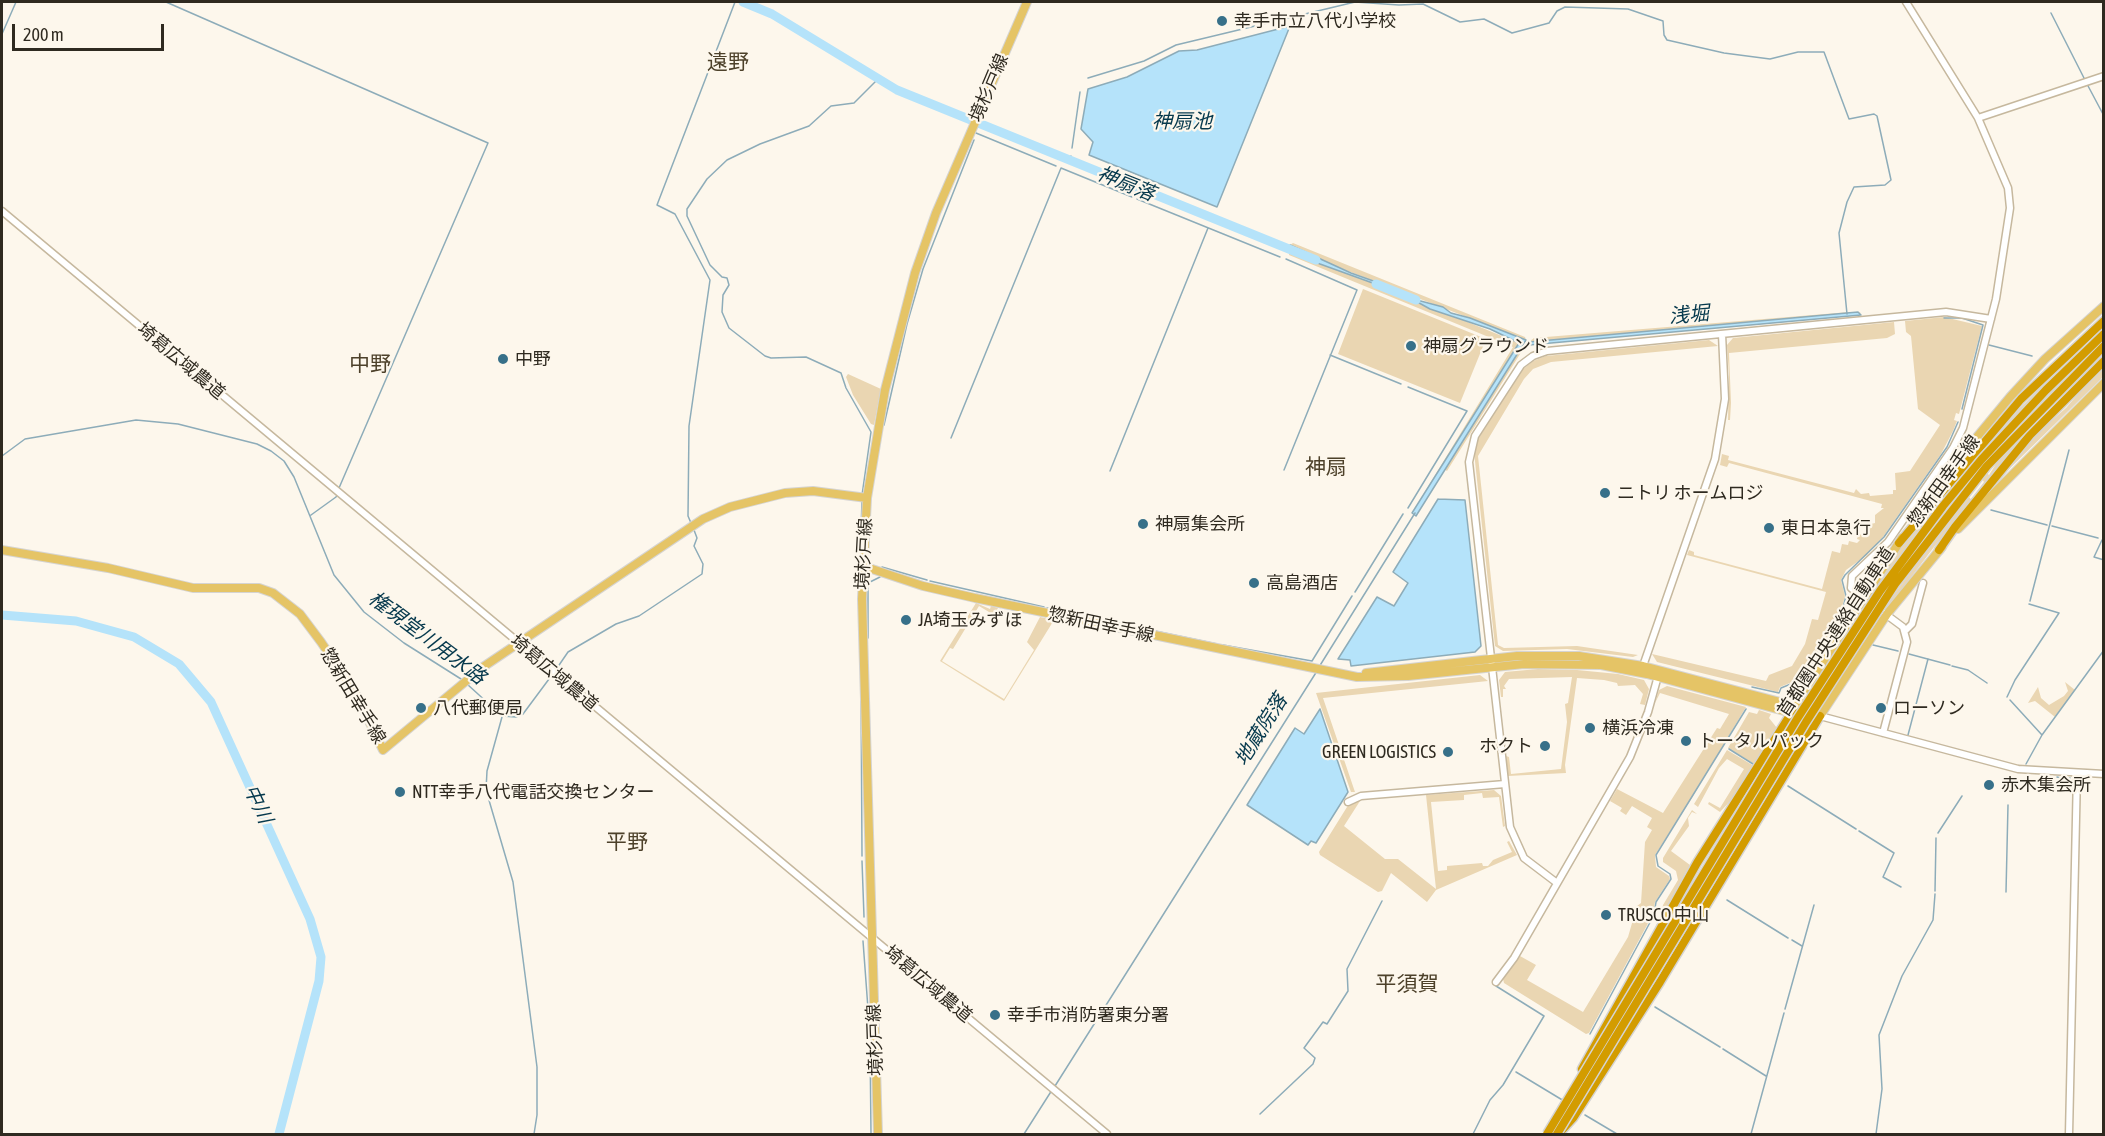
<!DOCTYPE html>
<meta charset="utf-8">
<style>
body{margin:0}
#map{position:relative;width:2105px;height:1136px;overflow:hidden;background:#fdf7ec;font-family:"Asap Condensed",sans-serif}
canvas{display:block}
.frame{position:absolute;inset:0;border:3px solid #2f2a20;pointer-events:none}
.scale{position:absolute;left:12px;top:24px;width:152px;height:27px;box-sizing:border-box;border:3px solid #2f2a20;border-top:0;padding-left:8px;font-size:18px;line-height:21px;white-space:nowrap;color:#2f2a20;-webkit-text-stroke:4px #fdf7ec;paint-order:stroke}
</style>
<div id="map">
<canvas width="2105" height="1136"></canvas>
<div class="frame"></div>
<div class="scale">200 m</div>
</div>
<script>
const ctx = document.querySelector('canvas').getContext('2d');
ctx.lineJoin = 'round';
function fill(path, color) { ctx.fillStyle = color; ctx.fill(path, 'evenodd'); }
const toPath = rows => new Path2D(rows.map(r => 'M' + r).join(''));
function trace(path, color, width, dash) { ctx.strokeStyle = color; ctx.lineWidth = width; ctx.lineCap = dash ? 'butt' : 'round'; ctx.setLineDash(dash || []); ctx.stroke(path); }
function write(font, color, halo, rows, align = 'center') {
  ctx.font = font + ' "Asap Condensed","Noto Sans JP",sans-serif'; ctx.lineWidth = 4.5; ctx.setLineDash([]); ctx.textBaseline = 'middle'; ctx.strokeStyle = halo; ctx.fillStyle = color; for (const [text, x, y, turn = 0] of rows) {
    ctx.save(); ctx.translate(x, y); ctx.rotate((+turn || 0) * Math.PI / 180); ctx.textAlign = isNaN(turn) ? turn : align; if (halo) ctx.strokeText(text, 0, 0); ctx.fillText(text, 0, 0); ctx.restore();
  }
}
fill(toPath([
 [1293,243,1525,337,1526,340,1330,264,1290,245],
 [1289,249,1519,343,1412,513,1513,347,1289,255],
 [1363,289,1486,339,1460,403,1338,354],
 [1849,312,1857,312,1861,313,1529,342,1534,338],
 [1944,317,1982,326,1959,414,1956,413,1954,420,1957,421,1953,431,1941,454,1883,537,1867,555,1846,570,1841,580,1845,596,1839,618,1802,678,1780,687,1778,692,1657,662,1652,654,1766,681,1769,675,1792,666,1805,644,1812,619,1818,620,1826,592,1687,555,1689,550,1694,552,1694,555,1822,589,1832,551,1840,553,1842,544,1848,545,1849,541,1857,543,1860,540,1857,539,1858,535,1866,533,1869,530,1866,529,1867,525,1875,523,1875,515,1884,508,1881,508,1882,504,1729,463,1727,467,1720,465,1722,454,1729,456,1728,460,1854,493,1856,489,1861,494,1869,493,1870,496,1893,494,1893,490,1896,490,1895,473,1910,471,1940,425,1918,409,1911,336,1906,332,1905,321],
 [1894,322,1895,334,1887,338,1729,353,1731,403,1730,420,1728,420,1729,374,1727,345,1733,338],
 [1709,340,1718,346,1551,362,1533,369,1524,379,1478,456,1498,645,1504,648,1577,646,1638,655,1633,657,1567,649,1503,651,1495,646,1474,452,1478,439,1522,370,1533,361,1546,356],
 [1523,344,1525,346,1447,471,1444,469],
 [2066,362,2068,364,2020,412,1960,480,1869,598,1907,537,2007,421],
 [2103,365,2103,377,2004,474,2035,435,2066,408],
 [848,374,881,389,874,425,871,424,853,395,846,377],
 [2078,377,2041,417,1934,547,1887,609,1884,608,1967,496,1971,499,1984,482,1982,479,1987,473,1989,475,2001,456],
 [976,603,990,609,991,606,998,608,994,615,979,606,953,649,950,648,942,661,1004,699,1034,650,1027,642,1040,617,1054,620,1004,701,940,661],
 [1538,669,1577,670,1618,674,1644,680,1649,689,1645,705,1640,704,1643,694,1635,685,1618,686,1617,683,1604,680,1577,678,1565,765,1566,773,1508,776,1506,756,1509,757,1511,774,1561,769,1567,722,1565,704,1568,703,1572,677,1509,679,1504,686,1506,689,1503,689,1503,697,1501,697,1499,680,1505,672],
 [1480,675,1488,681,1323,698,1355,792,1351,792,1316,693],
 [2065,682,2075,690,2055,717,2035,701,2028,703,2038,687,2041,698,2049,705,2064,696,2068,691],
 [1667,686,1746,707,1693,796,1655,855,1656,867,1669,876,1670,879,1655,902,1653,914,1589,1033,1586,1034,1504,983,1503,979,1520,956,1536,965,1527,980,1583,1012,1628,937,1637,906,1641,903,1645,842,1652,830,1647,827,1652,818,1632,806,1626,815,1620,811,1622,808,1610,801,1617,789,1663,813,1717,728,1720,729,1729,714,1660,693,1655,703,1659,690],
 [1759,710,1771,714,1769,718,1777,728,1754,764,1728,748,1749,712,1757,714],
 [1727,750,1754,766,1734,797,1720,812,1708,804,1709,802,1720,808,1744,769,1727,759,1719,768,1698,807,1694,804],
 [1494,790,1501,796,1505,826,1503,827,1499,797,1483,798,1482,793,1464,795,1464,800,1431,802,1438,871,1447,870,1447,866,1482,863,1483,866,1488,866,1493,860,1512,852,1507,842,1509,841,1517,855,1436,890,1427,902,1391,873,1382,891,1378,892,1320,855,1319,852,1347,807,1353,801,1360,801,1344,826,1385,859,1398,859,1436,889,1426,795],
 [1692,810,1697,814,1692,812,1688,818,1689,826,1671,851,1690,865,1641,955,1661,916,1663,905,1678,880,1676,871,1663,862,1663,858]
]), '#ead6b2');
const water = toPath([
 [1290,26,1217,207,1089,155,1093,142,1081,129,1088,89,1127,77,1179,51,1197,50,1290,26],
 [1290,245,1351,273,1407,293,1417,300,1443,307,1451,313,1470,318,1526,340,1416,516,1412,513,1519,343,1490,329,1430,309,1403,294,1320,264,1289,249,1290,245],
 [1858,312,1861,315,1529,345,1529,342,1858,312],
 [1438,499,1465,500,1481,646,1475,652,1351,666,1350,660,1338,659,1377,597,1394,606,1408,583,1393,572,1438,499],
 [1320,709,1348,792,1316,843,1311,841,1308,845,1247,805,1295,728,1304,734,1320,709]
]);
fill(water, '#b5e3fa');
trace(water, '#8dacb9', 1.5);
trace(toPath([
 [166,2,488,143,339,488],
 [2051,13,2085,80],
 [2,34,16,2],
 [1088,78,1144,61,1176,45,1355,2,1399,5,1423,4,1460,22,1484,19,1512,33,1549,23,1557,11,1565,7,1628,9,1663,21,1664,35,1667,40,1724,53,1770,59,1798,52,1824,52,1849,119,1874,114,1877,116,1891,180,1885,185,1854,187,1847,202,1839,233,1847,314],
 [2087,84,2104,116],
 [976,133,1056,166],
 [1072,148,1080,92],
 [1069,159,1071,156],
 [1137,199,1280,257],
 [1944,318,1962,318,1983,325,1962,409],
 [1989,345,2032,356],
 [1330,355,1401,384],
 [884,425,907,324,923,269,974,140],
 [951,438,1061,168,1132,197],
 [2,456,25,439,136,420,178,424,257,444,271,451,284,461,294,477,334,575,364,612,404,643,461,679],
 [1284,470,1357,290,1286,259],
 [1110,471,1208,228],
 [862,495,871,432,846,388,841,373,806,357,771,358,765,356,729,328,722,312,723,295,729,285,727,278,722,277,710,265,687,216,687,209,707,179,727,160,760,144,809,126,831,106,854,103,877,80],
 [1408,508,1467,411,1408,387],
 [1991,510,2047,525],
 [311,515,336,497,338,493],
 [691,523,688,516,689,426,710,280,675,214,657,205,735,2],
 [2052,526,2098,538],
 [2102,540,2094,557,2104,560],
 [860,564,862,500],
 [882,567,927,580],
 [930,581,1044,607],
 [1355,592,1403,514],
 [2030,601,2069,450],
 [1047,608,1088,616],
 [1091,617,1128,625],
 [1131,626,1217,644],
 [868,638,868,583,880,577],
 [1223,645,1312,661,1352,596],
 [1873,645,1898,651],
 [1909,654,1950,665],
 [1952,666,1968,670,1987,683],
 [1319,667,1415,513],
 [555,671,568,652,616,624,639,616,702,574,703,564,694,546,697,538,694,530],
 [861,683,862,856],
 [467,684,501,715],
 [1752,687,1779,693,1781,688,1803,679,1840,619,1846,596,1842,580,1845,575,1884,537,1947,447,1958,422],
 [2007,697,2015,680,2059,613,2029,604],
 [2010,700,2042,735,2026,764],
 [502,716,516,717,523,714,552,675],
 [502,717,487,771,486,790,513,882,537,1067,537,1115,534,1134],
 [1908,735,1928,659],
 [2042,735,2104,650],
 [1729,749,1753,764],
 [2057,777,2061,778],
 [2068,778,2070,778],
 [1788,786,1856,829],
 [1859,831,1894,853,1883,877,1901,887],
 [1938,833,1962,796],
 [862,861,864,917],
 [1935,891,1936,838],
 [2006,892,2008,805],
 [1727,900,1788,938],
 [1792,940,1802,946],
 [863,941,870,1036],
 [1655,1007,1720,1047],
 [1785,1009,1814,905],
 [1590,1034,1654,915,1656,902,1671,879,1670,874,1658,866,1656,855,1746,709],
 [870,1042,871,1134],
 [1723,1049,1766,1076],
 [1516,1072,1564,1101],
 [1055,1086,1317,671],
 [1260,1114,1313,1064,1315,1058,1304,1048,1323,1022,1327,1024,1348,991,1347,969,1382,901],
 [1585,1115,1617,1134],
 [1024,1134,1052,1090],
 [1473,1134,1490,1100,1503,1085,1544,1016,1496,986],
 [1751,1134,1784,1013],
 [1876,1134,1882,1089,1879,1035,1902,976,1933,920,1935,894]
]), '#8dacb9', 1.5);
trace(toPath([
 [743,2,772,14,897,90,1316,260],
 [1376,284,1416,300],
 [2,615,76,621,134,637,179,664,211,702,310,919,321,957,319,981,279,1134]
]), '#b5e3fa', 9);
const minor = toPath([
 [1978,118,2104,76],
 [2,211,1107,1134],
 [1866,600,1851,588,1852,576,1888,542,1953,448,1963,428,1996,299,2010,208,2008,188,1978,118,1906,2],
 [1906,630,1912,624,1923,583],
 [1643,666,1715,459,1725,399,1722,334],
 [1820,716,2018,769,2104,774],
 [1883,733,1907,642,1903,627,1884,613],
 [1348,802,1361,796,1505,784],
 [1557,883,1524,858,1510,827,1469,462,1475,436,1521,365,1533,356,1547,351,1946,312,1991,319],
 [1496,982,1514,958,1630,757,1648,712,1658,676],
 [2069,1134,2077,773]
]);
const major = toPath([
 [1919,514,1957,461,2010,397,2045,359,2104,306],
 [1958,529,2104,383],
 [2,550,108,568,193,588,259,588,273,593,300,614,321,642,356,694,383,750,483,667,703,519,730,507,785,493,813,491,867,498],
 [863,566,923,586,975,598,1357,677,1408,676,1524,664,1601,665,1647,674,1784,711,1794,709,1820,716,1887,614,1942,547],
 [1366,673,1517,656,1579,656,1643,666,1788,704,1794,709],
 [1794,709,1902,538],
 [878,1134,862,599,867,498,885,390,915,273,936,213,1027,2]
]);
const highway = toPath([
 [1899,543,2021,399,2104,321],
 [1939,550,1955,527,2030,435,2104,361],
 [1582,1069,1697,863,1794,709],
 [1562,1130,1573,1118,1660,982,1820,716]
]);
trace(minor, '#c6b89e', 9);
trace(major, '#d5d4d2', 10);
trace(highway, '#d5d4d2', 11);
trace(minor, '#fff', 6);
trace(major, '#e5c466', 8);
trace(highway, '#d39c00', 8);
const highwayBridge = toPath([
 [1547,1134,1797,719,1880,591,1943,506,1981,460,2046,390,2104,334],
 [1557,1134,1806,722,1895,584,1987,466,2104,346]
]);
trace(highwayBridge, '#d5d4d2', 11, []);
trace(highwayBridge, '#d39c00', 8);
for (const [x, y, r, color] of [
 [1222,21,6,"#377089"],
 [1411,346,6,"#377089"],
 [503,359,6,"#377089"],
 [1605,493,6,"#377089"],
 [1143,524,6,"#377089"],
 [1769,528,6,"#377089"],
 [1254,583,6,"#377089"],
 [906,620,6,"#377089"],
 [421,708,6,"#377089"],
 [1881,708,6,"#377089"],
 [1590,728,6,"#377089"],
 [1686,741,6,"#377089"],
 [1545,746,6,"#377089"],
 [1448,752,6,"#377089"],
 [1989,785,6,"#377089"],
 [400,792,6,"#377089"],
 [1606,915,6,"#377089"],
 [995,1015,6,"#377089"]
]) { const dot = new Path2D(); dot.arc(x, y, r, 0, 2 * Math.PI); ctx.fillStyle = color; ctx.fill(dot); trace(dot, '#fdf7ec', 2); }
write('18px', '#2f2a20', '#fdf7ec', [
 ["幸手市立八代小学校",1234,21],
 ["神扇グラウンド",1423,346],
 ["中野",515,359],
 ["ニトリ ホームロジ",1617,493],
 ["神扇集会所",1155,524],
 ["東日本急行",1781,528],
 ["高島酒店",1266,583],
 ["JA埼玉みずほ",918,620],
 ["八代郵便局",433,708],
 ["ローソン",1893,708],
 ["横浜冷凍",1602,728],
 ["トータルパック",1698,741],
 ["ホクト",1533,746,"right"],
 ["GREEN LOGISTICS",1436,752,"right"],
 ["赤木集会所",2001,785],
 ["NTT幸手八代電話交換センター",412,792],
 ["TRUSCO 中山",1618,915],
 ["幸手市消防署東分署",1007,1015]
], 'left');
write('18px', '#2f2a20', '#fdf7ec', [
 ["境杉戸線",989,88,-67],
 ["埼葛広域農道",181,361,40],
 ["惣新田幸手線",1944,481,-54],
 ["境杉戸線",864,554,-87],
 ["惣新田幸手線",1101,625,12],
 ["首都圏中央連絡自動車道",1836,632,-57],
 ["埼葛広域農道",554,673,40],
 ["惣新田幸手線",353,696,59],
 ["埼葛広域農道",928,984,40],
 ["境杉戸線",875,1040,-92]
]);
write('italic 20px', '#06394d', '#fdf7ec', [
 ["神扇池",1182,122],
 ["神扇落",1126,184,22],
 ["浅堀",1689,315,-5],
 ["権現堂川用水路",427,638,37],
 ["地蔵院落",1261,730,-58],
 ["中川",258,804,65]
]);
write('21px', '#4d412a', '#fdf7ec', [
 ["遠野",728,62],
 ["中野",370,364],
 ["神扇",1326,467],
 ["平野",627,842],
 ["平須賀",1407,984]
]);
</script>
